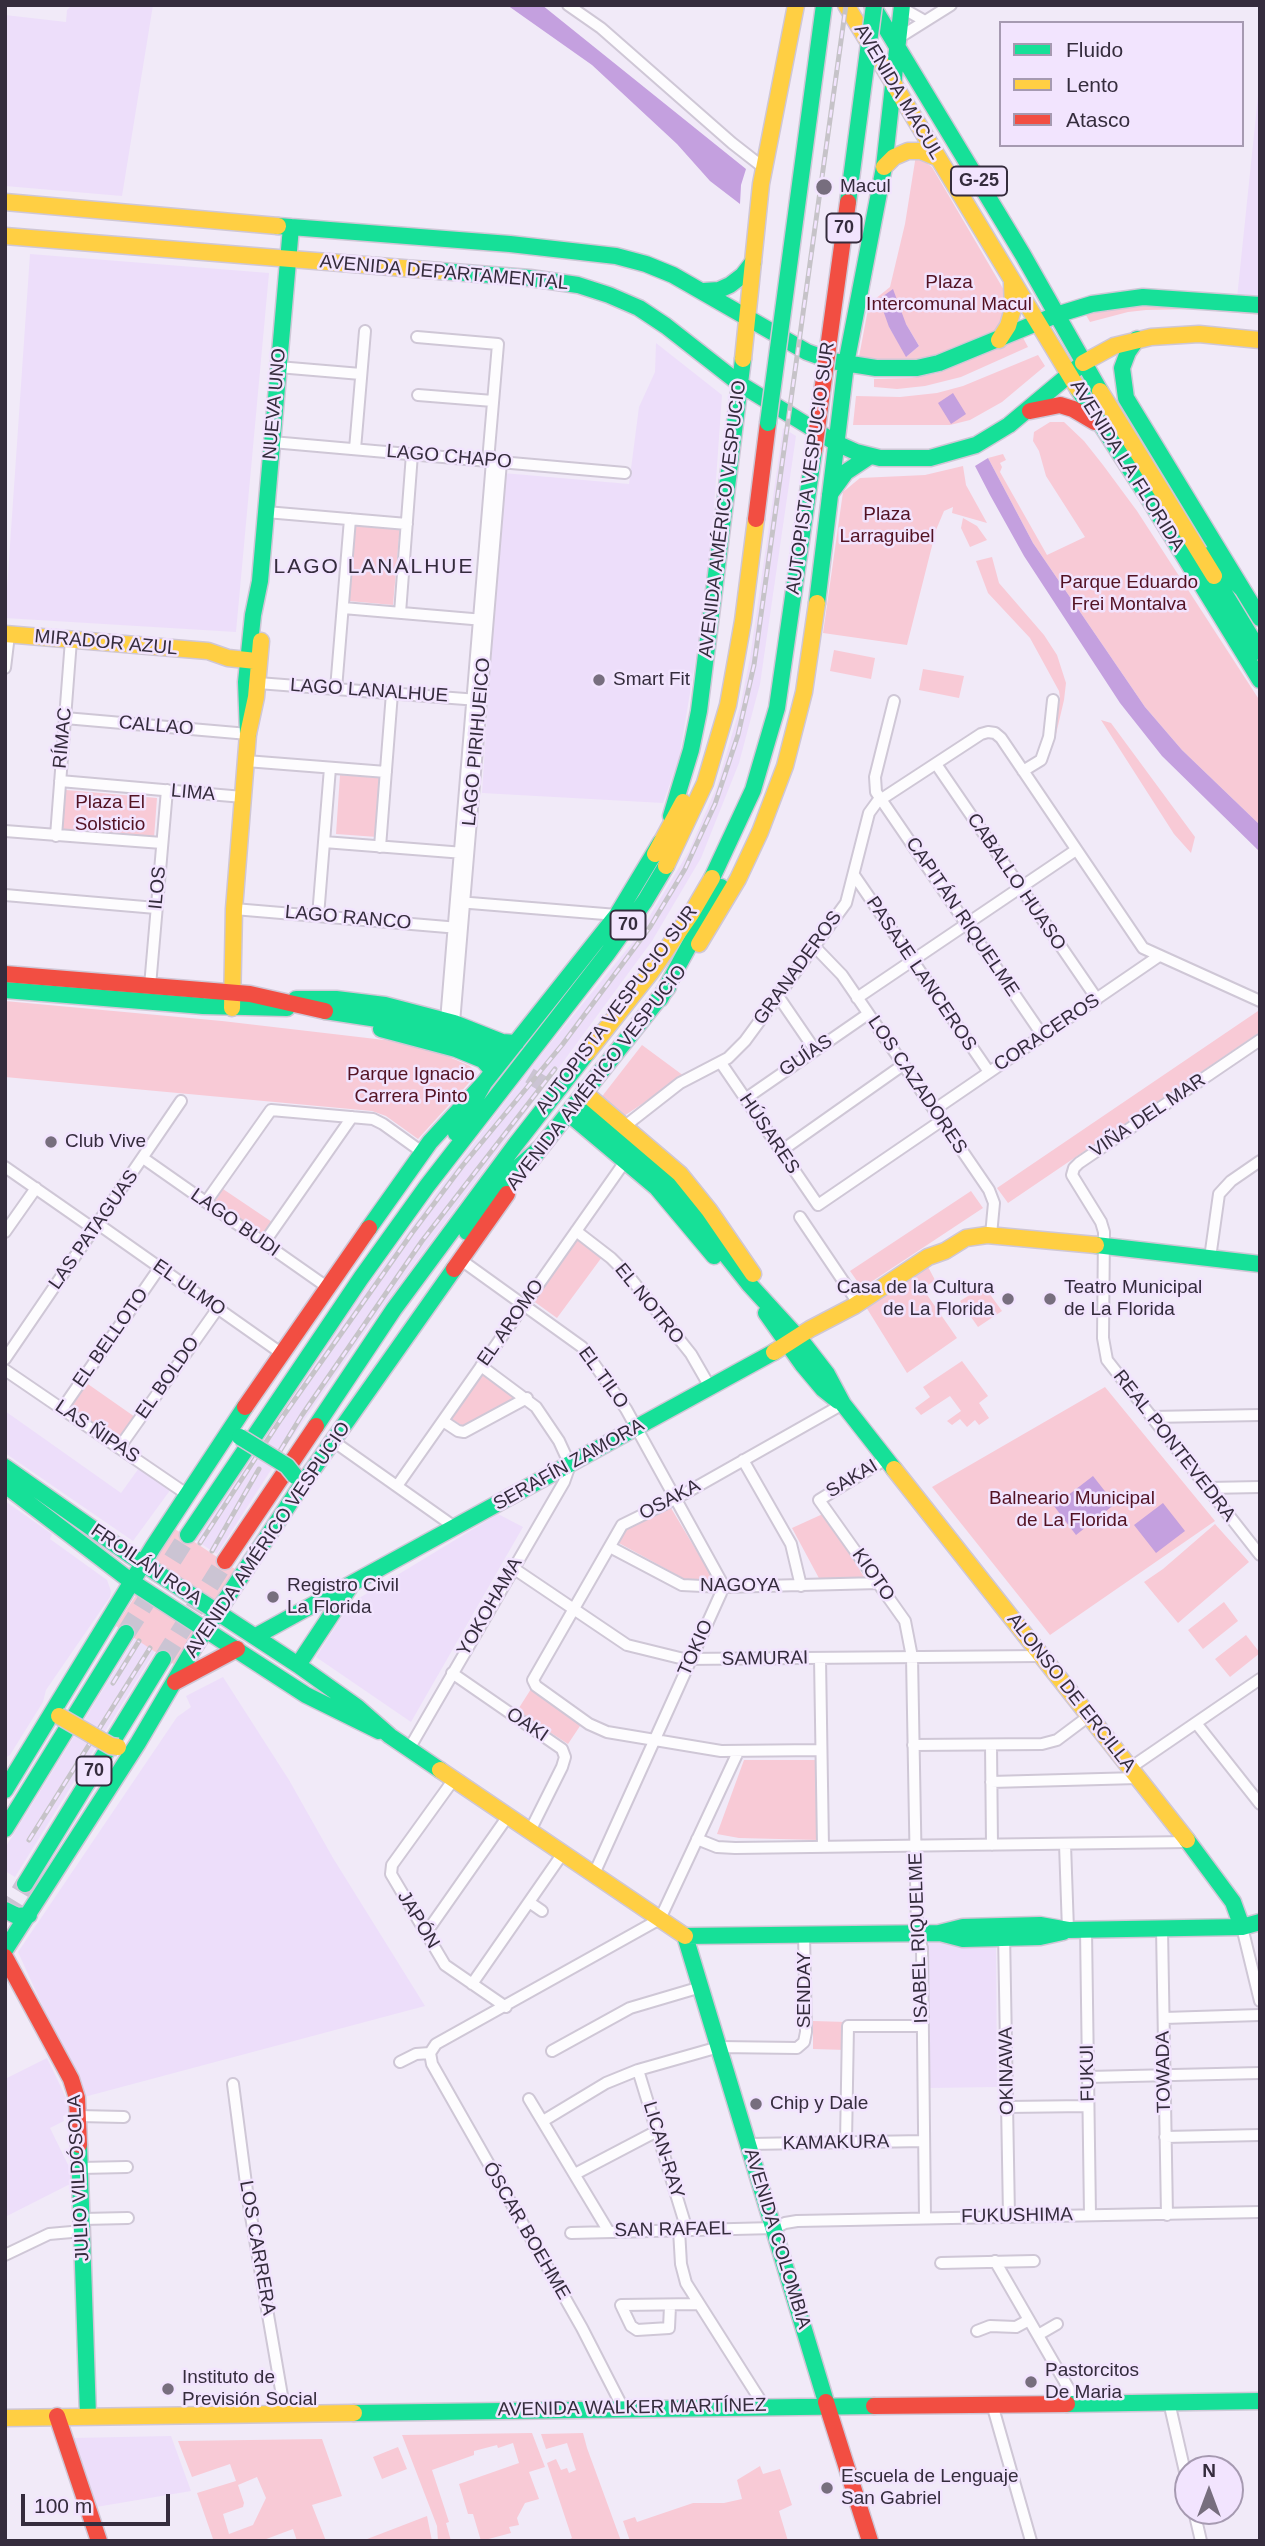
<!DOCTYPE html>
<meta charset="utf-8">
<style>
body{margin:0}
#map{position:relative;width:1265px;height:2546px;overflow:hidden;background:#f1eaf8;font-family:Arial,sans-serif}
canvas{display:block}
.frame{position:absolute;inset:0;border:7px solid #352c3d;pointer-events:none}
.legend{position:absolute;left:999px;top:21px;width:245px;height:126px;box-sizing:border-box;background:#f2e4fe;border:2px solid #a69ab1;margin:0;padding:9px 12px;list-style:none;font-size:21px;color:#352c3d}
.legend li{display:flex;align-items:center;gap:14px;height:35px}
.legend b{width:35px;border:2px solid #a69ab1}
.north{position:absolute;left:1174px;top:2455px;width:70px;height:70px;box-sizing:border-box;background:#f2e4fe;border:2px solid #a69ab1;border-radius:50%;rotate:0deg;font-size:19px;font-weight:700;line-height:28px;text-align:center;color:#352c3d}
.north::after{content:'';display:block;margin:auto;width:24px;height:32px;background:#776e7e;clip-path:polygon(50% 0,100% 100%,50% 72%,0 100%)}
.scale{position:absolute;left:21px;top:2494px;width:149px;height:32px;box-sizing:border-box;border:4px solid #352c3d;border-top:0;padding-left:9px;font-size:21px;line-height:24px;white-space:nowrap;color:#352c3d;-webkit-text-stroke:5px #f2e4fe;paint-order:stroke}
</style>
<div id="map">
<canvas width="1265" height="2546"></canvas>
<div class="frame"></div>
<ul class="legend">
<li><b style="height:9px;background:#16e098"></b>Fluido</li>
<li><b style="height:9px;background:#ffcf43"></b>Lento</li>
<li><b style="height:9px;background:#f24e42"></b>Atasco</li>
</ul>
<div class="north">N</div>
<div class="scale">100 m</div>
</div>
<script>
const ctx = document.querySelector('canvas').getContext('2d');
ctx.lineJoin = 'round';
function fill(path, color) { ctx.fillStyle = color; ctx.fill(path, 'evenodd'); }
const toPath = rows => new Path2D(rows.map(r => 'M' + r).join(''));
function trace(path, color, width, dash) { ctx.strokeStyle = color; ctx.lineWidth = width; ctx.lineCap = dash ? 'butt' : 'round'; ctx.setLineDash(dash || []); ctx.stroke(path); }
function write(font, color, halo, rows, align = 'center') {
  ctx.font = font + ' Arial,sans-serif'; ctx.lineWidth = 5; ctx.setLineDash([]); ctx.textBaseline = 'middle'; ctx.strokeStyle = halo; ctx.fillStyle = color; for (const [text, x, y, turn = 0] of rows) {
    ctx.save(); ctx.translate(x, y); ctx.rotate((+turn || 0) * Math.PI / 180); ctx.textAlign = isNaN(turn) ? turn : align; if (halo) ctx.strokeText(text, 0, 0); ctx.fillText(text, 0, 0); ctx.restore();
  }
}
fill(toPath([
 [72,5,153,5,122,196,5,186,5,15,66,22,67,10],
 [1260,77,1260,299,1237,298],
 [30,254,269,273,236,632,5,618],
 [656,343,722,395,709,579,679,759,663,803,482,793,503,473,629,484,639,407,655,372],
 [783,428,796,436,760,684,739,763,701,858,652,941,369,1326,285,1448,217,1554,195,1540,348,1313,442,1185,533,1065,637,937,689,851,717,786,740,707,750,658],
 [5,1411,121,1493,139,1468,171,1489,133,1541,5,1453],
 [5,1501,52,1534,50,1539,107,1580,111,1591,110,1597,46,1690,43,1702,10,1755,5,1758],
 [498,1514,523,1527,411,1722,316,1657,351,1603],
 [135,1638,155,1651,15,1877,5,1871,5,1848],
 [223,1677,289,1780,333,1858,425,2006,84,2097,18,1952,177,1717,191,1707,186,1696],
 [927,1941,996,1941,997,2087,929,2088],
 [47,2058,73,2112,63,2116,64,2121,50,2128,76,2181,5,2217,5,2079],
 [171,2436,191,2491,96,2507,72,2438]
]), '#eddefa');
fill(toPath([
 [916,155,932,167,1001,285,1007,296,1000,330,926,359,858,362,869,304,890,287,905,224],
 [906,324,919,346,907,356,889,327],
 [1122,303,1260,311,1260,315,1195,309,1146,310,1128,312,1090,322,1083,310],
 [1022,336,1028,347,961,377,925,386,897,389,874,387,874,379,911,378,938,373],
 [1038,355,1045,366,1002,402,970,420,950,425,853,425,856,396,900,397,937,393,963,386],
 [1050,422,1064,422,1084,441,1103,465,1137,511,1260,701,1260,825,1182,750,1145,707,1033,543,988,458,1003,454,1006,460,1000,463,1002,467,1000,472,1047,555,1085,537,1046,476,1039,451,1033,441,1034,432],
 [963,466,966,485,987,523,952,513,953,507,944,511,936,530,907,645,823,633,843,492,860,478,925,475],
 [963,518,977,526,987,540,970,547,961,528],
 [355,522,400,526,393,605,349,601],
 [992,557,999,583,1044,635,1057,655,1066,683,1064,700,1053,747,1060,698,1059,691,1030,638,988,593,976,561],
 [834,650,875,658,871,679,830,671],
 [923,669,964,676,959,698,919,690],
 [1101,720,1111,723,1195,837,1191,853,1174,834],
 [340,775,380,778,377,837,336,834],
 [66,790,157,798,154,838,62,830],
 [5,1001,222,1021,393,1041,447,1056,470,1066,477,1074,418,1139,386,1116,372,1111,5,1077],
 [1258,1011,1260,1032,1008,1203,997,1188],
 [642,1045,684,1076,624,1116,600,1099],
 [223,1189,272,1222,263,1236,214,1203],
 [971,1191,983,1208,862,1288,850,1271],
 [577,1239,602,1257,557,1318,532,1300],
 [927,1265,935,1280,923,1289,957,1338,907,1373,866,1307],
 [984,1286,1002,1311,978,1327,960,1301],
 [962,1361,988,1396,979,1403,989,1418,979,1425,975,1420,967,1427,960,1419,952,1425,947,1421,961,1411,950,1396,921,1415,915,1408,930,1397,923,1387],
 [484,1370,519,1399,463,1426,450,1418],
 [85,1382,135,1417,118,1441,67,1408],
 [1105,1387,1215,1521,1050,1635,932,1487],
 [668,1503,711,1575,709,1583,688,1581,617,1542,625,1529],
 [825,1513,867,1582,821,1582,792,1528],
 [1215,1524,1249,1562,1178,1623,1144,1582,1163,1569],
 [175,1529,235,1569,215,1602,153,1560],
 [136,1595,195,1633,175,1665,116,1626],
 [1224,1602,1238,1621,1203,1649,1188,1630],
 [1246,1635,1260,1653,1230,1677,1215,1659],
 [531,1689,582,1723,568,1744,517,1711],
 [744,1760,815,1760,819,1840,739,1838,717,1834],
 [813,2021,846,2022,846,2050,813,2049],
 [532,2433,545,2467,529,2472,539,2499,525,2503,517,2518,519,2525,509,2527,511,2533,481,2541,473,2514,468,2514,459,2484,519,2463,513,2443,498,2448,497,2445,474,2451,474,2455,432,2470,449,2522,446,2523,451,2541,438,2541,437,2526,402,2435],
 [583,2433,587,2448,621,2541,566,2541,572,2538,547,2463,556,2459,561,2470,567,2468,569,2473,576,2470,567,2443,546,2449,541,2434],
 [322,2439,342,2496,312,2505,326,2541,297,2541,293,2529,261,2541,209,2541,213,2539,197,2493,236,2481,230,2464,192,2477,178,2441],
 [257,2477,266,2498,253,2525,229,2534,223,2514,243,2507,244,2503,238,2485],
 [398,2447,407,2469,382,2479,373,2457],
 [760,2466,763,2474,780,2469,792,2505,779,2511,788,2541,630,2541,623,2521,635,2517,637,2522,693,2503,724,2503,742,2499,737,2480],
 [427,2516,432,2541,362,2541]
]), '#f8cad6');
fill(toPath([
 [507,5,542,5,746,169,741,185,740,204,710,181,677,144,592,65],
 [893,289,906,324,919,346,906,357,889,327,879,299],
 [953,393,966,414,951,424,938,403],
 [988,458,1033,543,1145,707,1182,750,1260,825,1260,852,1162,756,1120,703,1024,556,990,495,975,466],
 [1093,1476,1115,1504,1076,1535,1054,1506],
 [1163,1503,1185,1531,1156,1553,1134,1525]
]), '#c4a0df');
trace(toPath([
 [509,1063,584,1109]
]), '#cbc4d3', 16, [16, 8]);
trace(toPath([
 [126,1633,188,1535],
 [163,1659,225,1561],
 [5,1917,25,1884]
]), '#cbc4d3', 19, [19, 10]);
const street = toPath([
 [568,5,601,28,732,143,764,168],
 [902,8,925,21],
 [900,37,951,5],
 [417,337,498,344,488,461],
 [278,367,361,374],
 [418,395,493,401],
 [272,442,625,473],
 [355,449,365,331],
 [266,512,407,524],
 [343,608,484,620],
 [400,613,412,454],
 [5,668,9,635],
 [258,683,478,700],
 [336,689,350,519],
 [894,701,875,777,876,792,1043,1036],
 [65,718,248,734],
 [246,761,386,772],
 [936,764,1097,999],
 [1023,771,1041,760,1049,737,1053,700],
 [60,781,243,797],
 [5,831,162,843],
 [56,836,71,640],
 [324,842,464,853],
 [380,847,392,693],
 [854,875,989,1072],
 [5,895,156,908],
 [458,902,617,915],
 [234,909,459,928],
 [318,916,330,768],
 [814,946,842,975,989,1190,994,1203,991,1235],
 [150,986,167,790],
 [778,996,815,1050],
 [857,998,1076,850],
 [446,1021,492,461],
 [454,1023,501,462],
 [1260,1040,1079,1163,1074,1168,1072,1175,1101,1222,1104,1232,1103,1338,1107,1360,1260,1555],
 [721,1063,818,1205,941,1121],
 [745,1099,868,1014],
 [934,1110,1159,956],
 [625,1126,680,1083,728,1058,745,1041,846,903,869,813,877,802,981,734,988,732,995,733,1001,738,1143,948,1260,1001],
 [781,1151,903,1065],
 [143,1158,327,1287],
 [5,1167,94,1229],
 [206,1202,271,1110,373,1119,383,1124,422,1152],
 [800,1217,858,1303],
 [98,1224,281,1353],
 [576,1231,611,1258,628,1275,691,1354,710,1387],
 [5,1232,36,1188],
 [264,1243,352,1117],
 [1210,1258,1219,1194,1231,1181,1260,1161],
 [461,1260,582,1347,626,1409,722,1583,721,1593,594,1874],
 [5,1359,181,1101],
 [5,1370,188,1495],
 [62,1409,160,1267],
 [1151,1417,1260,1415],
 [443,1421,458,1431,464,1432,527,1398],
 [333,1441,456,1528],
 [119,1448,218,1308],
 [886,1459,819,1500,905,1621,912,1657,917,1933,922,1948,925,2218],
 [743,1460,791,1544,801,1586],
 [397,1486,626,1160],
 [1207,1488,1260,1487],
 [610,1547,682,1585,723,1587,879,1583],
 [513,1568,627,1645,684,1659,1041,1656],
 [820,1658,823,1847],
 [452,1673,562,1749,565,1757,562,1767,530,1831],
 [1196,1723,1260,1804],
 [913,1745,1042,1744,1057,1740,1089,1716],
 [991,1745,992,1845],
 [409,1749,564,1482,570,1465,559,1441,536,1407,481,1366],
 [821,1750,721,1751,607,1732,589,1724,536,1686,533,1680,622,1525,675,1499,843,1404],
 [1130,1768,1260,1679],
 [454,1779,392,1865,391,1874,445,1965,506,2007],
 [991,1782,1138,1778],
 [697,1839,717,1847,735,1848,1189,1842],
 [1065,1844,1068,1930],
 [529,1902,542,1911],
 [1242,1927,1260,2001],
 [1162,1929,1167,2215],
 [1086,1930,1090,2215],
 [1004,1932,1009,2216],
 [426,1933,508,1816],
 [472,1984,563,1853],
 [1164,2018,1260,2015],
 [552,2051,630,2008,701,1987],
 [400,2062,416,2054,430,2053],
 [638,2070,687,2230],
 [1088,2077,1260,2073],
 [233,2084,248,2199,285,2413],
 [529,2099,609,2232],
 [1007,2107,1088,2106],
 [79,2116,124,2117],
 [543,2121,606,2083,638,2070,719,2047,797,2048,804,2042,806,2032,804,1935],
 [1165,2137,1260,2135],
 [846,2142,848,2026,923,2026],
 [749,2144,924,2141],
 [81,2168,127,2167],
 [575,2174,657,2131],
 [83,2219,128,2218],
 [679,2230,681,2264,686,2283,764,2406],
 [571,2233,775,2228,785,2223,797,2221,1260,2212],
 [5,2255,49,2234,83,2231],
 [995,2261,1077,2403],
 [941,2263,1034,2261],
 [670,2306,669,2328,637,2330,631,2326,621,2305,699,2304],
 [977,2331,990,2326,1016,2327,1029,2320],
 [1038,2335,1057,2324],
 [1169,2402,1188,2485],
 [992,2404,1031,2541],
 [623,2408,582,2328,432,2064,430,2053,436,2044,660,1919,738,1752],
 [1194,2511,1201,2541]
]);
const fast = toPath([
 [872,5,1023,255,1100,391],
 [278,226,510,244,616,256,646,264,673,275,807,352,832,361,876,368,917,368,939,363,1056,315],
 [440,271,530,278,578,285,609,295,639,308,666,326,740,384,836,443,856,452,880,458,930,458,976,445,1009,425,1083,363],
 [704,291,719,290,730,285,743,275,753,262],
 [1056,315,1092,304,1143,297,1260,305],
 [1137,339,1128,352,1122,368,1126,398,1260,618],
 [1078,389,1146,494,1260,680],
 [830,494,846,472,870,456],
 [1209,555,1243,590],
 [1214,576,1260,652],
 [817,603,846,364,884,167,902,5],
 [248,734,246,682,253,615,260,581,291,227],
 [671,816,691,750,699,711,743,359],
 [712,878,753,790,777,708,814,451],
 [5,990,203,1006,287,1008],
 [296,999,336,999,385,1005,454,1023,502,1042,516,1043],
 [660,999,721,887],
 [325,1011,417,1025,445,1033,495,1054],
 [381,1029,456,1049,483,1060,493,1071],
 [584,1109,664,1177,749,1284,803,1343,827,1374,843,1404,894,1469],
 [569,1114,657,1188,714,1256],
 [456,1133,484,1083],
 [531,1160,668,987],
 [369,1228,430,1142,484,1083,617,915,661,842],
 [467,1232,515,1170,539,1149],
 [1096,1245,1260,1264],
 [766,1313,802,1364,823,1389,838,1401],
 [316,1426,394,1309,516,1144,587,1053],
 [5,1467,130,1555,298,1665,357,1707,390,1736,440,1770],
 [5,1485,132,1582,306,1695,379,1731],
 [188,1535,361,1278,427,1186,607,954,645,901,666,866],
 [256,1636,774,1352],
 [298,1665,349,1588],
 [5,1790,153,1547,245,1407],
 [5,1829,126,1633],
 [1187,1840,1233,1902,1242,1927],
 [25,1884,163,1659],
 [5,1910,17,1916,29,1915],
 [940,1933,963,1939,1040,1937,1063,1932],
 [685,1936,826,2402],
 [685,1936,939,1933,963,1927,1040,1925,1068,1930,1242,1927,1260,1922],
 [5,1950,138,1743,195,1646,299,1489,454,1269],
 [79,2145,88,2416],
 [1067,2404,1260,2401],
 [354,2413,874,2406]
]);
const slow = toPath([
 [846,5,1078,389],
 [884,167,894,157,908,151,921,151,938,158],
 [5,202,278,226],
 [5,236,440,271],
 [999,340,1008,326,1013,309,1012,283],
 [743,359,761,184,796,5],
 [1083,363,1114,346,1151,337,1199,334,1260,340],
 [1100,391,1214,576],
 [5,634,208,651,228,658,256,661],
 [655,854,683,802],
 [666,866,705,783,728,705,743,621,756,519],
 [699,944,738,879,760,832,785,766,804,692,817,603],
 [232,1008,234,909,248,734,256,697,261,641],
 [587,1053,651,972,691,914,712,878],
 [585,1093,680,1174,709,1210,753,1274],
 [774,1352,810,1329,854,1306,928,1257,945,1251,966,1238,987,1235,1096,1245],
 [894,1469,1187,1840],
 [440,1770,685,1936],
 [5,2418,354,2413]
]);
const jam = toPath([
 [1030,411,1060,405,1073,409,1095,422],
 [756,519,768,423],
 [5,974,250,994,325,1011],
 [454,1269,507,1194],
 [245,1407,369,1228],
 [225,1561,316,1426],
 [175,1682,237,1649],
 [5,1957,71,2079,77,2098,79,2145],
 [826,2402,870,2541],
 [874,2406,1067,2404],
 [57,2416,99,2541]
]);
trace(street, '#cfc7d6', 14);
trace(fast, '#cfc7d6', 19);
trace(slow, '#cfc7d6', 19);
trace(jam, '#cfc7d6', 19);
trace(street, '#fdfcfe', 10);
trace(fast, '#16e098', 16);
trace(slow, '#ffcf43', 16);
trace(jam, '#f24e42', 16);
const rail = toPath([
 [272,1464,302,1415,422,1241,555,1069],
 [200,1543,281,1419,412,1233,463,1165,562,1045,650,927,685,869,715,804,738,735,754,665,846,5],
 [212,1551,259,1469],
 [113,1683,139,1641],
 [29,1840,150,1648]
]);
trace(rail, '#c6c3c8', 5);
trace(rail, '#f2e4fe', 2.5, [8]);
const fastBridge = toPath([
 [848,202,874,5],
 [768,423,824,5],
 [240,1437,287,1466,295,1476]
]);
const slowBridge = toPath([
 [59,1716,111,1746,118,1747]
]);
const jamBridge = toPath([
 [814,451,848,202]
]);
trace(fastBridge, '#cfc7d6', 19, []);
trace(slowBridge, '#cfc7d6', 19, []);
trace(jamBridge, '#cfc7d6', 19, []);
trace(fastBridge, '#16e098', 16);
trace(slowBridge, '#ffcf43', 16);
trace(jamBridge, '#f24e42', 16);
for (const [x, y, r, color] of [
 [824,187,9,"#776e7e"],
 [599,680,7,"#776e7e"],
 [51,1142,7,"#776e7e"],
 [1008,1299,7,"#776e7e"],
 [1050,1299,7,"#776e7e"],
 [273,1597,7,"#776e7e"],
 [756,2104,7,"#776e7e"],
 [1031,2382,7,"#776e7e"],
 [168,2389,7,"#776e7e"],
 [827,2488,7,"#776e7e"]
]) { const dot = new Path2D(); dot.arc(x, y, r, 0, 2 * Math.PI); ctx.fillStyle = color; ctx.fill(dot); trace(dot, '#f2e4fe', 2.5); }
for (const [x, y, w] of [
 [979,181,56],
 [844,228,35],
 [628,925,35],
 [94,1771,35]
]) { const box = new Path2D(); box.roundRect(x - w / 2, y - 14.5, w, 29, 5); ctx.fillStyle = '#f2e4fe'; ctx.fill(box); trace(box, '#352c3d', 2); }
write('bold 18px', '#352c3d', null, [
 ["G-25",979,181],
 ["70",844,228],
 ["70",628,925],
 ["70",94,1771]
]);
write('19px', '#352c3d', '#f2e4fe', [
 ["AVENIDA MACUL",898,92,59],
 ["AVENIDA DEPARTAMENTAL",444,273,5],
 ["NUEVA UNO",275,404,-85],
 ["LAGO CHAPO",449,457,5],
 ["AVENIDA LA FLORIDA",1127,466,58],
 ["AUTOPISTA VESPUCIO SUR",811,468,-82],
 ["AVENIDA AMÉRICO VESPUCIO",723,519,-83],
 ["MIRADOR AZUL",106,643,5],
 ["LAGO LANALHUE",369,691,4],
 ["CALLAO",156,726,5],
 ["RÍMAC",63,738,-85],
 ["LAGO PIRIHUEICO",477,742,-85],
 ["LIMA",193,793,5],
 ["CABALLO HUASO",1016,882,56],
 ["ILOS",158,888,-85],
 ["CAPITÁN RIQUELME",962,917,56],
 ["LAGO RANCO",348,918,5],
 ["GRANADEROS",798,968,-54],
 ["PASAJE LANCEROS",921,974,56],
 ["AUTOPISTA VESPUCIO SUR",617,1010,-53],
 ["CORACEROS",1047,1033,-34],
 ["GUÍAS",806,1056,-34],
 ["AVENIDA AMÉRICO VESPUCIO",597,1078,-52],
 ["LOS CAZADORES",917,1085,56],
 ["VIÑA DEL MAR",1148,1116,-34],
 ["HÚSARES",769,1134,56],
 ["LAGO BUDI",235,1223,35],
 ["LAS PATAGUAS",94,1230,-55],
 ["EL ULMO",189,1288,35],
 ["EL NOTRO",649,1304,51],
 ["EL AROMO",511,1323,-55],
 ["EL BELLOTO",111,1338,-55],
 ["EL BOLDO",168,1378,-55],
 ["EL TILO",603,1378,54],
 ["LAS ÑIPAS",97,1432,34],
 ["REAL PONTEVEDRA",1174,1446,52],
 ["SERAFÍN ZAMORA",569,1465,-29],
 ["SAKAI",852,1479,-31],
 ["OSAKA",670,1500,-28],
 ["AVENIDA AMÉRICO VESPUCIO",268,1540,-56],
 ["FROILÁN ROA",146,1565,34],
 ["KIOTO",873,1575,55],
 ["NAGOYA",740,1586],
 ["YOKOHAMA",490,1607,-60],
 ["TOKIO",696,1648,-66],
 ["SAMURAI",765,1659,-1],
 ["ALONSO DE ERCILLA",1071,1693,52],
 ["OAKI",527,1725,34],
 ["JAPÓN",418,1920,59],
 ["ISABEL RIQUELME",919,1938,-92],
 ["SENDAY",805,1990,-90],
 ["OKINAWA",1007,2071,-91],
 ["TOWADA",1164,2072,-91],
 ["FUKUI",1088,2073,-91],
 ["KAMAKURA",836,2143,-1],
 ["LICAN-RAY",663,2150,73],
 ["JULIO VILDÓSOLA",79,2178,-93],
 ["FUKUSHIMA",1017,2216,-1],
 ["SAN RAFAEL",673,2230,-1],
 ["ÓSCAR BOEHME",526,2231,60],
 ["AVENIDA COLOMBIA",777,2239,73],
 ["LOS CARRERA",257,2248,80],
 ["AVENIDA WALKER MARTÍNEZ",632,2408,-1]
]);
write('19px', '#352c3d', '#f2e4fe', [
 ["Macul",840,187],
 ["Smart Fit",613,680],
 ["Club Vive",65,1142],
 ["Casa de la Cultura",994,1288,"right"],
 ["de La Florida",994,1310,"right"],
 ["Teatro Municipal",1064,1288],
 ["de La Florida",1064,1310],
 ["Registro Civil",287,1586],
 ["La Florida",287,1608],
 ["Chip y Dale",770,2104],
 ["Pastorcitos",1045,2371],
 ["De Maria",1045,2393],
 ["Instituto de",182,2378],
 ["Previsión Social",182,2400],
 ["Escuela de Lenguaje",841,2477],
 ["San Gabriel",841,2499]
], 'left');
write('19px', '#531223', '#f2e4fe', [
 ["Plaza",949,283],
 ["Intercomunal Macul",949,305],
 ["Plaza",887,515],
 ["Larraguibel",887,537],
 ["Parque Eduardo",1129,583],
 ["Frei Montalva",1129,605],
 ["Plaza El",110,803],
 ["Solsticio",110,825],
 ["Parque Ignacio",411,1075],
 ["Carrera Pinto",411,1097],
 ["Balneario Municipal",1072,1499],
 ["de La Florida",1072,1521]
]);
ctx.letterSpacing = '2px';
write('21px', '#352c3d', '#f2e4fe', [
 ["LAGO LANALHUE",374,567]
]);
ctx.letterSpacing = '0px';
</script>
